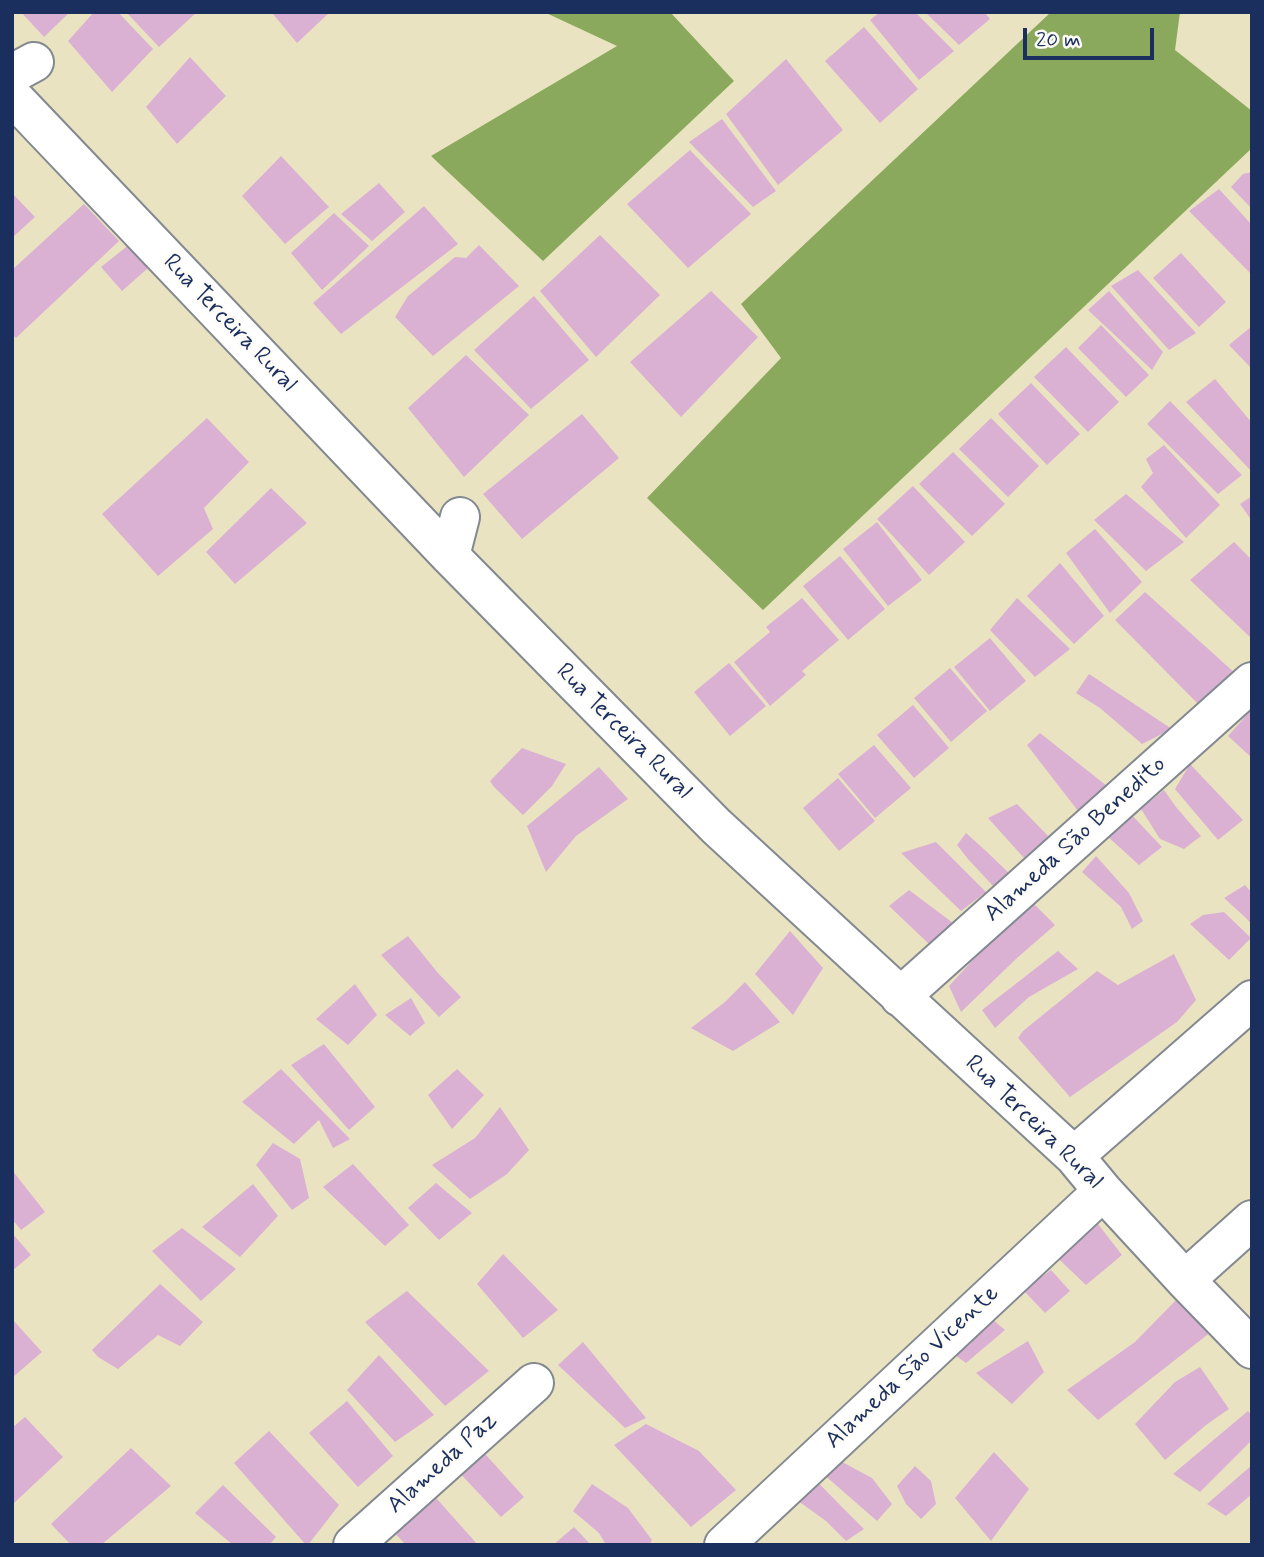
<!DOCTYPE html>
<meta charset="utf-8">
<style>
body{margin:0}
#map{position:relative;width:1264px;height:1557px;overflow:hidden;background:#eae3c1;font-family:Mynerve,sans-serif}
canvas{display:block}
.frame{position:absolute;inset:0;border:14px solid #1b2f5e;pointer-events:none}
.scale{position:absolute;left:1023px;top:28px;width:131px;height:32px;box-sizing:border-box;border:4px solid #1b2f5e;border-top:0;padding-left:9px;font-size:21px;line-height:24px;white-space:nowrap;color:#1b2f5e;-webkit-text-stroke:5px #fdfcf7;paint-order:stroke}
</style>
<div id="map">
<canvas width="1264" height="1557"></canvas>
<div class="frame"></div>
<div class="scale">20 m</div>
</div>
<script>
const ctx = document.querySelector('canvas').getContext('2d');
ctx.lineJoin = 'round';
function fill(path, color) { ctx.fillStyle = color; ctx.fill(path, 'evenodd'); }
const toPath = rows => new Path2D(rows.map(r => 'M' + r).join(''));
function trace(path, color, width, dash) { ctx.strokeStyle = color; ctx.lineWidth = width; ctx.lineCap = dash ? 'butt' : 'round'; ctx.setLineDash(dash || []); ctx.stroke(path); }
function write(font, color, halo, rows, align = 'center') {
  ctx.font = font + ' Mynerve,sans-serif'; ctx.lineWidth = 5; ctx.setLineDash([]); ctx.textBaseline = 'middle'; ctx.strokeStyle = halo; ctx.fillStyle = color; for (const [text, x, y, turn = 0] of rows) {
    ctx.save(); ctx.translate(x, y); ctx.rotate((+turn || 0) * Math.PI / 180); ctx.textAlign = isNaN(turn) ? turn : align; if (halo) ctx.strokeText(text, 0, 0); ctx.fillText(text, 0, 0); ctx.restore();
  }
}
fill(toPath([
 [544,12,670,12,734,81,543,261,431,156,617,46],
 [1051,12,1180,12,1175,50,1252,111,1252,148,763,610,647,498,781,358,741,304]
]), '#8ba95c');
fill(toPath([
 [21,12,70,12,44,37],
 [94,12,118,12,153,49,112,92,68,41],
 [126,12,197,12,159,47],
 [274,12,330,12,297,43,273,14],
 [880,12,915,12,954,51,919,80,870,20],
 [925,12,984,12,990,19,959,45],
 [864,27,918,89,880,123,825,61],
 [190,57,226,96,177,144,146,107],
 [786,59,843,130,778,185,726,114],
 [722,119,776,191,753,207,689,142],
 [690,150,751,214,688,268,627,204],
 [281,156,329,207,285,244,242,196],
 [1252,172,1252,209,1231,187,1243,174],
 [379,183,405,212,372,241,341,214],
 [1219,189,1252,225,1252,275,1189,211],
 [12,193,35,217,12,238],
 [84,204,119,241,16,338,12,334,12,270],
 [424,206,458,244,341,334,313,303],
 [334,213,369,246,322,290,291,253],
 [600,235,660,295,596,357,540,291],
 [135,240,155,262,122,291,101,267],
 [479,245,519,286,433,356,395,317,408,296,455,257,466,258],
 [1181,253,1226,302,1199,327,1153,278],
 [1138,270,1196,333,1169,350,1111,286],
 [711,291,758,337,681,417,630,362],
 [1109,291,1163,352,1152,370,1088,310],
 [534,296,589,360,531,409,474,350],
 [1101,325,1149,375,1126,397,1078,348],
 [1252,326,1252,369,1229,345],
 [1066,347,1119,402,1088,432,1034,377],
 [466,355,529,415,464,477,408,408],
 [1215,379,1252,423,1252,472,1186,402],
 [1031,383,1080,434,1047,465,998,414],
 [1170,401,1242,475,1218,494,1147,424],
 [582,414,619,458,522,539,483,494],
 [207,418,249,462,204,508,213,529,158,576,102,514],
 [991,418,1039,466,1008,497,959,449],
 [1164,445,1220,505,1186,538,1141,487,1153,473,1146,459],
 [953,452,1005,504,972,536,919,484],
 [913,486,965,542,929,575,877,519],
 [271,488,307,523,235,584,206,552],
 [1126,494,1184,542,1146,571,1094,520],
 [1252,496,1252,521,1240,504],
 [877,522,922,580,888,606,843,549],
 [1095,529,1142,582,1110,613,1066,553],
 [1234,542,1252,560,1252,639,1190,580],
 [840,556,885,609,848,640,803,586],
 [1060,563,1104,616,1074,644,1027,596],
 [1145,592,1236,674,1206,712,1115,620],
 [802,598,839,640,802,671,806,675,770,706,734,662,770,632,766,627],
 [1017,598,1070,649,1035,677,990,630],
 [990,638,1026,681,990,711,954,667],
 [729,663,766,706,730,736,694,692],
 [950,668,987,711,951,742,914,698],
 [1089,674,1172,729,1142,744,1100,708,1076,693],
 [913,705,949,748,914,778,877,735],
 [1252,709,1252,758,1228,736],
 [1040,733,1112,790,1078,811,1027,745],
 [874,745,911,788,875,818,838,774],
 [522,748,566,764,552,786,523,815,494,787,490,781],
 [1190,764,1243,820,1218,840,1175,789],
 [599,767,628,799,576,836,546,872,527,826],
 [838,778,875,821,839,851,803,808],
 [1164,790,1176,807,1201,836,1184,849,1160,839,1141,809],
 [1017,804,1049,837,1024,858,988,818],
 [1127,810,1162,847,1139,865,1106,835],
 [966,833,986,851,1013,877,993,886,968,859,957,845],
 [936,842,986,892,961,911,901,853],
 [1096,856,1129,893,1143,921,1132,929,1121,907,1082,872],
 [1245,885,1252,893,1252,925,1246,918,1224,898],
 [909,890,961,929,929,944,889,906],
 [1032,902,1055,925,1017,958,961,1012,949,986,994,937],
 [1224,912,1251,938,1229,960,1190,924,1203,915],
 [790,931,823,968,793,1015,755,974],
 [408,936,438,973,461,997,439,1017,381,955],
 [1058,951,1078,969,1029,997,995,1028,982,1010],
 [1174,954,1196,1000,1177,1022,1070,1097,1018,1038,1023,1031,1097,971,1118,985],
 [745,982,780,1022,733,1051,691,1028,725,1002],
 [355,984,377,1015,348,1045,316,1019],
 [411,998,425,1023,410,1036,385,1015],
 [324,1044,375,1107,349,1130,291,1065],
 [281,1069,350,1139,333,1148,319,1120,294,1144,242,1102],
 [457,1069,484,1095,452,1129,428,1095],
 [500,1107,529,1150,507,1174,470,1199,432,1165,475,1138],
 [273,1143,300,1159,309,1198,292,1210,256,1165],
 [353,1164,409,1225,385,1246,323,1187],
 [12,1170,45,1212,21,1230,12,1219],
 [436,1183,472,1213,439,1240,408,1208],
 [253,1184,278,1216,240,1257,202,1227],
 [1091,1215,1122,1255,1086,1285,1046,1247],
 [182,1228,236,1269,201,1301,152,1251],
 [12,1233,31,1255,12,1271],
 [503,1254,558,1310,523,1338,477,1284],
 [1051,1270,1070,1291,1045,1313,1023,1290],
 [160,1284,203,1322,180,1346,158,1335,118,1369,98,1357,92,1350],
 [407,1291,489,1371,445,1406,365,1322],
 [1178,1298,1211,1332,1098,1420,1067,1390,1135,1342],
 [980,1309,1005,1330,966,1363,942,1346],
 [12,1319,42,1352,12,1378],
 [1028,1341,1044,1372,1012,1404,976,1373],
 [583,1342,646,1418,625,1428,558,1365],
 [379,1355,434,1415,395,1442,347,1390],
 [1200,1367,1229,1409,1206,1425,1165,1460,1135,1424,1175,1382],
 [347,1401,393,1456,358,1487,309,1433],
 [1248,1411,1252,1416,1252,1440,1200,1492,1173,1474],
 [25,1417,63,1457,12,1505,12,1428],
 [646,1424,699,1451,736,1490,691,1527,614,1445],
 [269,1431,339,1505,308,1545,306,1545,234,1463],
 [477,1445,524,1497,501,1517,454,1467],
 [131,1448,171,1486,101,1545,71,1545,51,1524],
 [994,1452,1029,1489,991,1541,955,1498],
 [831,1456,872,1478,892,1504,877,1521,822,1473],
 [1252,1465,1252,1494,1226,1516,1207,1504],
 [915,1466,931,1481,936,1504,921,1519,906,1504,897,1486],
 [806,1470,840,1505,864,1529,846,1541,826,1521,787,1493],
 [592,1484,628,1508,652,1540,649,1545,606,1545,599,1533,573,1511],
 [223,1485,276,1537,269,1545,233,1545,195,1513],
 [429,1490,478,1545,406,1545,391,1529],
 [574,1527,591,1545,553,1545]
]), '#dbb1d3');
const minor = toPath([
 [12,74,34,62],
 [12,96,450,556,716,826,1074,1156,1103,1191,1185,1280,1252,1349],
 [450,556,460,517],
 [900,997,1252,682],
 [1074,1156,1252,1000],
 [1185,1280,1252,1220],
 [353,1545,534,1383],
 [724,1545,1103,1191]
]);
trace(minor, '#828990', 42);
trace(minor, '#fff', 38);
write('24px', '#1b2f5e', '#fdfcf7', [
 ["Rua Terceira Rural",229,324,46],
 ["Rua Terceira Rural",623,732,45],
 ["Alameda São Benedito",1076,840,-42],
 ["Rua Terceira Rural",1033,1123,44],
 ["Alameda São Vicente",913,1368,-43],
 ["Alameda Paz",443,1464,-42]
]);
</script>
